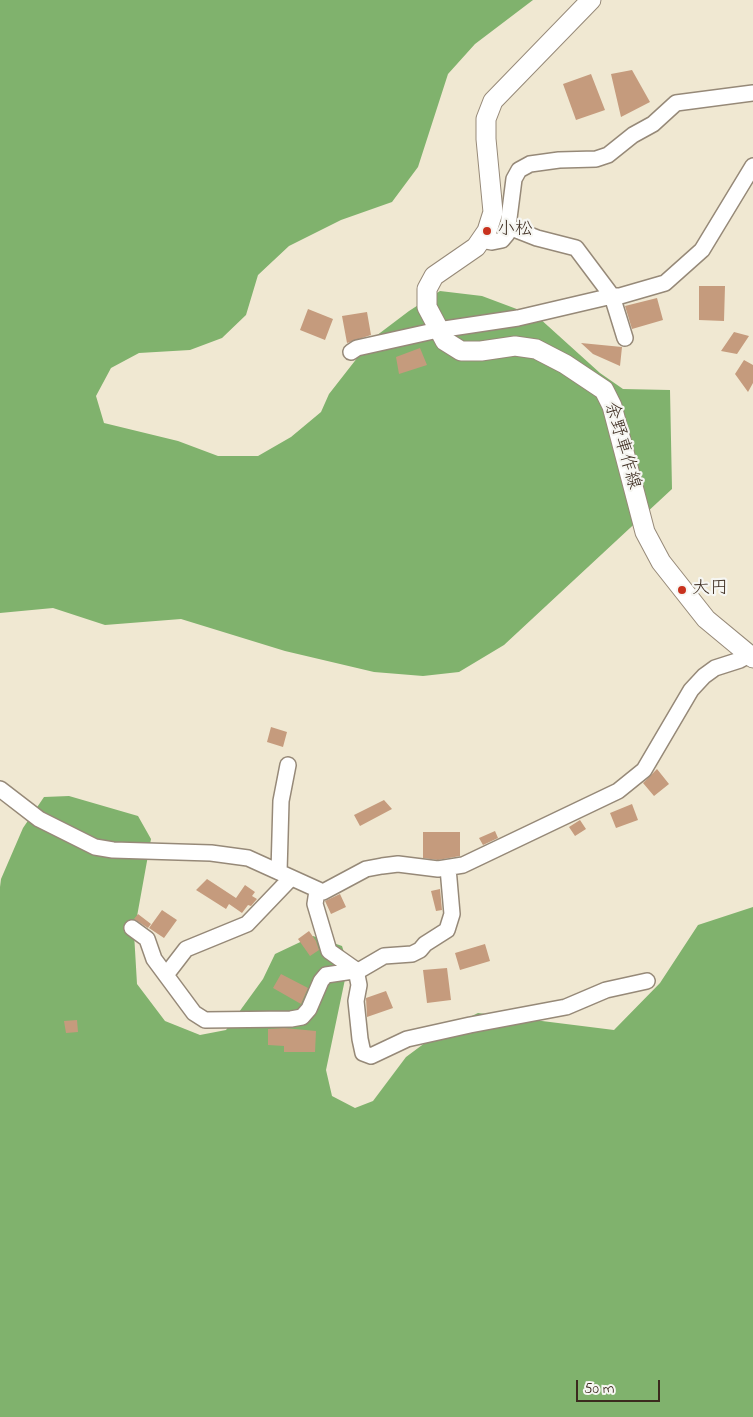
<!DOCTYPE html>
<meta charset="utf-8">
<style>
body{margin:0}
#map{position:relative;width:753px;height:1417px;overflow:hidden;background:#f0e8d2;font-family:"Indie Flower",sans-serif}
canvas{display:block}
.scale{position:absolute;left:576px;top:1380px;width:84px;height:22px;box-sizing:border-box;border:2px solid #3b2a1e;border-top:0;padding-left:6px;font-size:15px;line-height:18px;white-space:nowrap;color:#3b2a1e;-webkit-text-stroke:4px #f6f6f2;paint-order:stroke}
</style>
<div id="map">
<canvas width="753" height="1417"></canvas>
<div class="scale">50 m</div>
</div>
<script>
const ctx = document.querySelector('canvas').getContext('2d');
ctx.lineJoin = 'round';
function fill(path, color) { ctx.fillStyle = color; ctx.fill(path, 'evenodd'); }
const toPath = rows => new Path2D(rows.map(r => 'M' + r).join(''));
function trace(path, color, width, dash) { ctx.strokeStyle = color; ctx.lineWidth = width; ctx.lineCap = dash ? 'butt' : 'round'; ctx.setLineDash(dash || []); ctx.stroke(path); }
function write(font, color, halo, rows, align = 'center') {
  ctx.font = font + ' "Indie Flower","Klee One",sans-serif'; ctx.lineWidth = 4.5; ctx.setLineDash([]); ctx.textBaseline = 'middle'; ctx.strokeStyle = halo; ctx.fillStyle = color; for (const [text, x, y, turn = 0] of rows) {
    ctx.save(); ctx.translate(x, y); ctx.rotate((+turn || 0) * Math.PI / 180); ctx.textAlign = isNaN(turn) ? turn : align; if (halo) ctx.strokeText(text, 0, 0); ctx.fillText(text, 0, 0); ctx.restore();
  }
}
fill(toPath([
 [0,0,533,0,475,44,448,74,418,167,392,202,341,220,289,246,258,275,246,315,222,338,190,350,139,353,111,368,96,396,104,423,178,441,218,456,258,456,291,437,321,412,329,394,372,339,409,311,440,291,482,296,538,317,600,373,623,389,670,390,672,489,504,645,459,672,423,676,374,672,285,651,181,619,105,625,53,608,0,613],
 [69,796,138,816,151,839,134,933,137,984,165,1021,200,1035,226,1030,263,979,275,954,313,936,342,946,348,965,326,1070,332,1096,355,1108,373,1101,406,1057,441,1031,478,1013,614,1030,660,983,698,925,753,907,753,1417,0,1417,0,887,1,879,23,828,44,797]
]), '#80b26d');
fill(toPath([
 [632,70,650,102,621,117,611,74],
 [591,74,605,110,576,120,563,84],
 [699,286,725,286,724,321,699,320],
 [657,298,663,320,632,329,625,306],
 [308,309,333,319,325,340,300,330],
 [367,312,371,335,347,343,342,316],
 [734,332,749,336,737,354,721,351],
 [581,343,622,347,620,366,593,354],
 [420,348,427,365,399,374,396,357],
 [744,360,753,365,753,383,748,392,735,374],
 [271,727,287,732,283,747,267,742],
 [657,769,669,784,654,796,643,783],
 [384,800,392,809,360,826,354,815],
 [632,804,638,820,616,828,610,813],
 [580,820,586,829,575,836,569,827],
 [495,831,498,838,483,845,479,838],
 [423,832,460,832,460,856,438,860,423,858],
 [207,879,236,898,245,885,255,892,252,896,257,899,251,906,248,905,242,913,229,904,226,909,196,890],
 [440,889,442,910,436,911,431,891],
 [340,894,346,907,331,914,325,901],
 [162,910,177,920,164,938,149,928],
 [138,914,151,924,148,928,134,919],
 [309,931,316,941,319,950,310,956,298,939],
 [485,944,490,961,460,970,455,953],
 [447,968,451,1000,427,1003,423,970],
 [281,974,308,988,301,1004,273,988],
 [386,991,393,1008,367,1017,366,998],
 [77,1020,78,1032,66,1033,64,1021],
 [284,1028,316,1031,315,1052,284,1052,284,1046,268,1045,268,1029]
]), '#c59b7d');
const minor = toPath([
 [509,227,537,238,576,248,612,296,625,338],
 [481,240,492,242,502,240,507,234,514,179,519,170,530,164,559,160,596,159,608,155,633,135,653,124,676,103,753,93],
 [351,352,357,348,438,330,518,318,612,296,620,296,665,283,702,250,753,166],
 [0,789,39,819,95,847,113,850,211,853,248,858,323,892,366,869,382,866,398,864,438,869,463,865,618,791,644,770,691,690,704,676,715,668,740,660,749,655],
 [279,872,281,801,288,765],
 [317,891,315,904,329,951,356,970,359,985,356,1001,360,1039,363,1053,371,1056,407,1039,470,1025,566,1007,606,990,647,981],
 [132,928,147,939,154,959,194,1013,205,1020,291,1019,302,1017,309,1009,321,981,326,975,360,970,384,956,412,954,420,950,425,944,447,930,452,914,448,868],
 [166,975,186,949,247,924,291,878]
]);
const major = toPath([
 [591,0,493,101,486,119,486,139,493,212,487,231,476,247,434,276,427,289,427,307,445,341,461,351,481,351,515,346,536,349,565,364,604,390,612,406,645,532,661,562,706,619,753,658]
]);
trace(minor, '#968978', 18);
trace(major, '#968978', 21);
trace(minor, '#fff', 15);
trace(major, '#fff', 19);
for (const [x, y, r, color] of [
 [487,231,5,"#c8321e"],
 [682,590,5,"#c8321e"]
]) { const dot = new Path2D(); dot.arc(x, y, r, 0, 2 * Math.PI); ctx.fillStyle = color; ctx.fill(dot); trace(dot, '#f6f6f2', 2); }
write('18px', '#3b2a1e', '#f6f6f2', [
 ["小松",497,231],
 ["大円",692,590]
], 'left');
write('18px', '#3b2a1e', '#f6f6f2', [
 ["余野車作線",621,446,74]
]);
</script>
